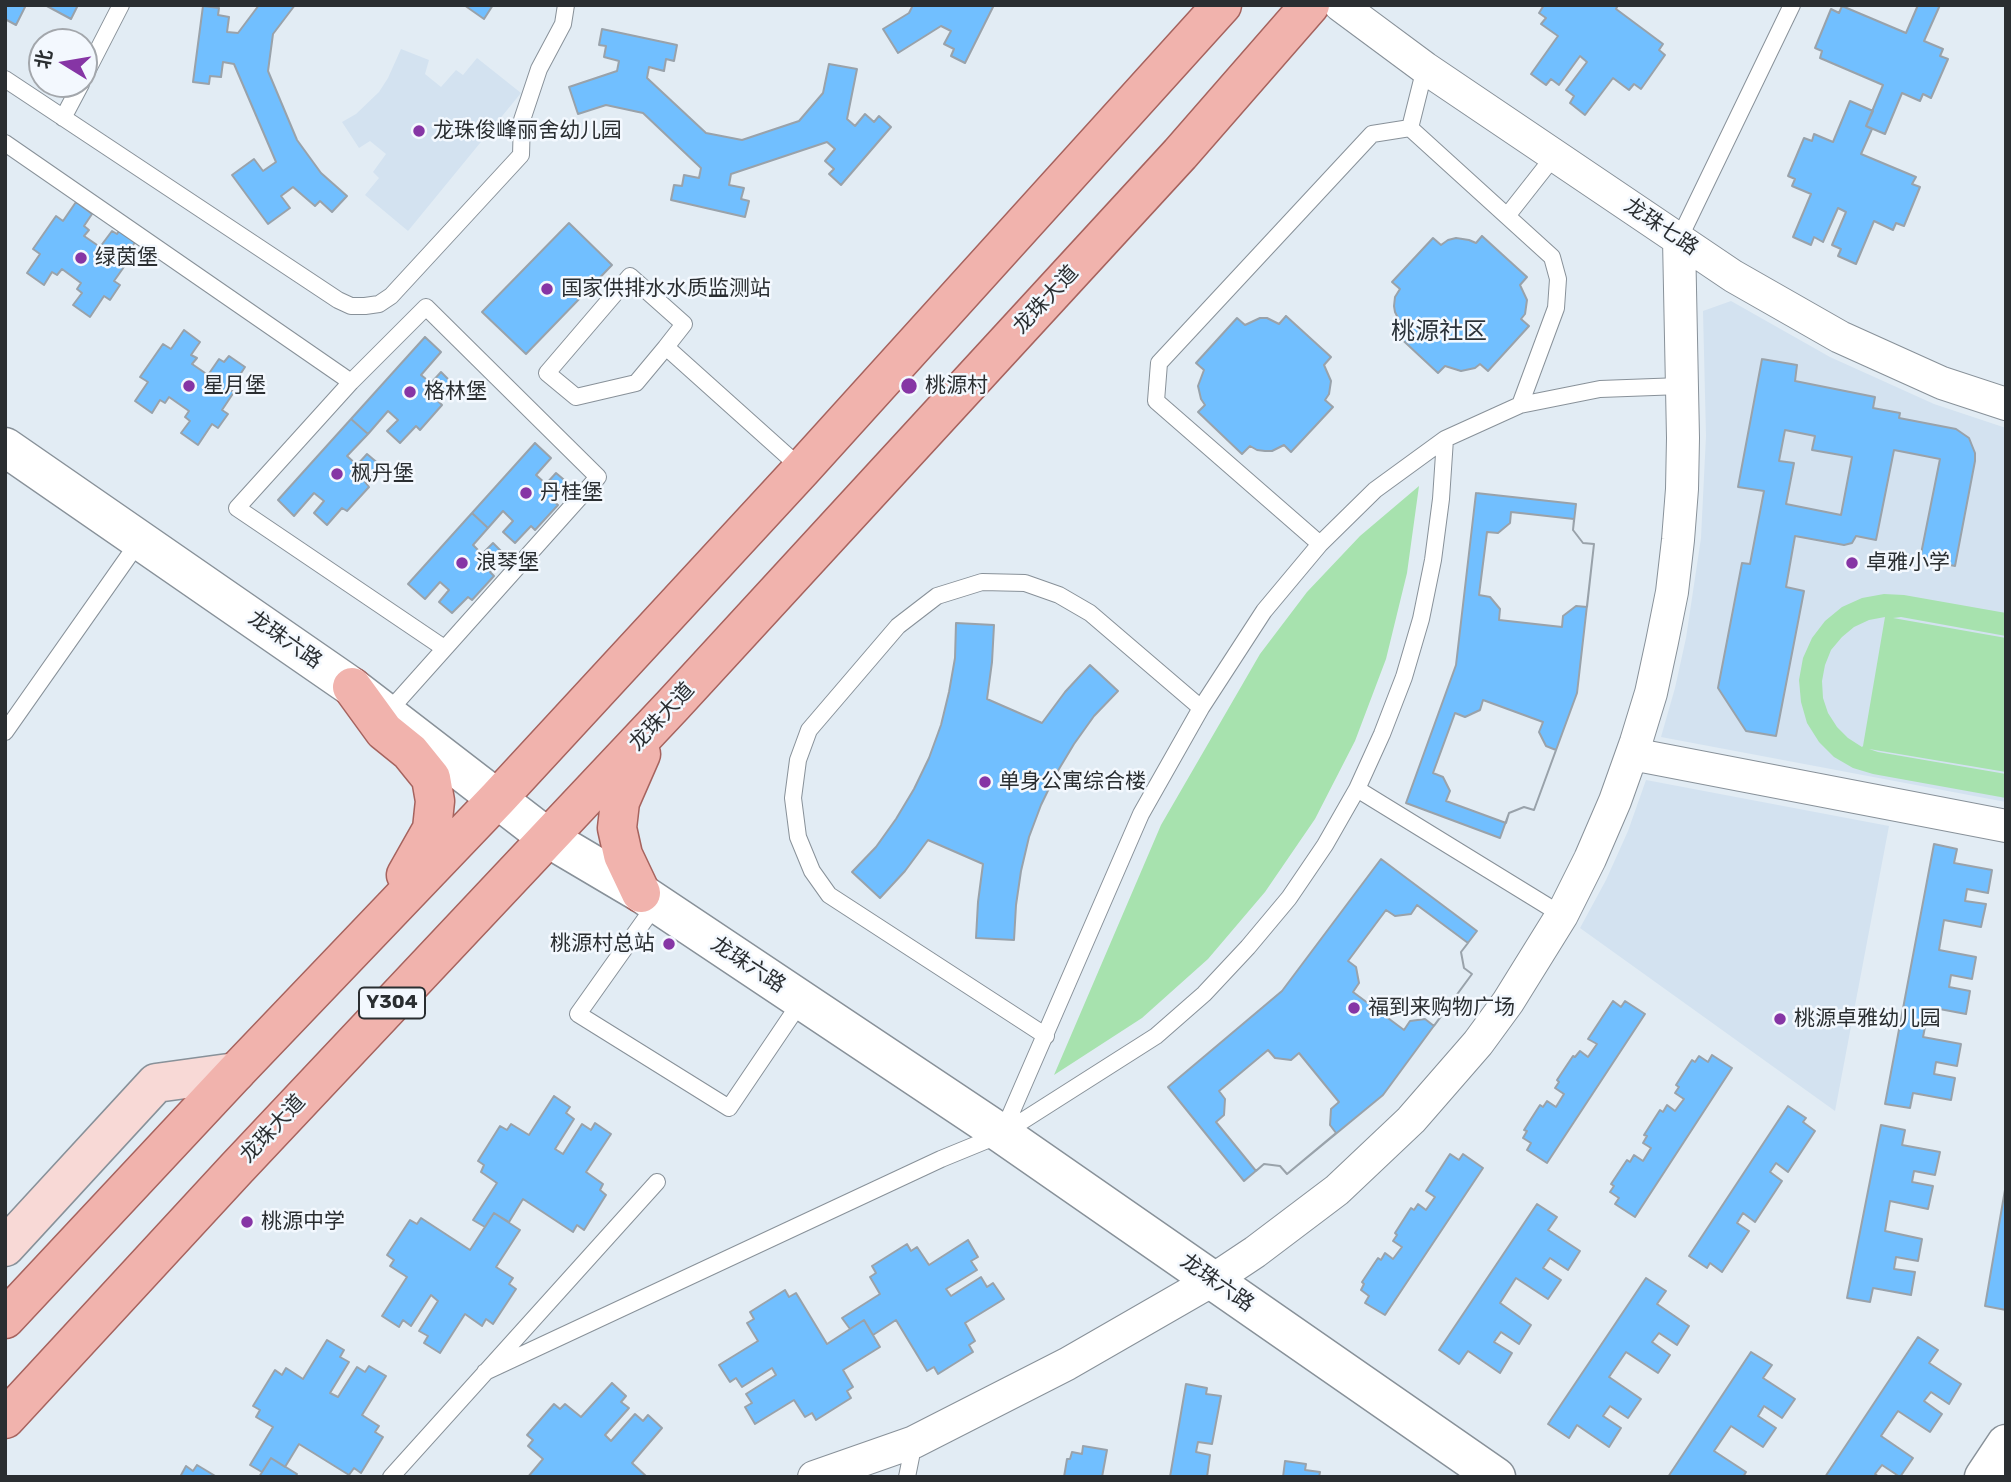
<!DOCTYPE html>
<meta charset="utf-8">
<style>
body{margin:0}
#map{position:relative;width:2011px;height:1482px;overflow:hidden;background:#e2ecf4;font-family:Rubik,"Noto Sans SC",sans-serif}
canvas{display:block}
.frame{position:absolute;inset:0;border:7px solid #2a2e31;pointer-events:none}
.north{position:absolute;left:28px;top:28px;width:70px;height:70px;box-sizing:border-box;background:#f3f8fe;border:2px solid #a3a7ac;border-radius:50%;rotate:281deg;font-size:19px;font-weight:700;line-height:28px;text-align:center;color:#2a2e31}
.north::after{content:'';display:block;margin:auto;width:24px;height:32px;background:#8635a5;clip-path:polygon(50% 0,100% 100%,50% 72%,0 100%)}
</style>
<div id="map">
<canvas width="2011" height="1482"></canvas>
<div class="frame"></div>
<div class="north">北</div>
</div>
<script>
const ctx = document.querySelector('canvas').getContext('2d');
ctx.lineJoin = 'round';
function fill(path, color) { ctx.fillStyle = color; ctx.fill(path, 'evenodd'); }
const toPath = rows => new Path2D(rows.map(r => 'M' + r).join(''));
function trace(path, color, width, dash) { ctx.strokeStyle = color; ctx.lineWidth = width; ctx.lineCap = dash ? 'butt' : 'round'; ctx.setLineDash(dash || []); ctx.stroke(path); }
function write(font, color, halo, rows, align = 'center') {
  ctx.font = font + ' Rubik,"Noto Sans SC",sans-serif'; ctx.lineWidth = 5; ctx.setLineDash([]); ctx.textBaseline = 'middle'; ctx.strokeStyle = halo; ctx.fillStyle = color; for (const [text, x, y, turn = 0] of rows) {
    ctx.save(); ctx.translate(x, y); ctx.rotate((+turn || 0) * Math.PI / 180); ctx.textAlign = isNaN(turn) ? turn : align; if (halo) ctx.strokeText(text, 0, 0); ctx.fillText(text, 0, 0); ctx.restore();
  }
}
fill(toPath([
 [401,49,429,60,425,74,441,87,456,70,463,75,477,58,521,93,408,231,365,195,379,178,373,172,386,154,370,141,359,148,342,122,356,114,379,92,388,78],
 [1731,301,1830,357,1934,404,2006,428,2006,802,1661,737,1675,688,1686,638,1701,538,1706,436,1703,311],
 [1646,780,1889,826,1835,1111,1580,928,1606,880,1628,831]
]), '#d3e2f0');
fill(toPath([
 [1419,486,1407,573,1386,659,1355,741,1315,819,1265,892,1208,959,1142,1018,1054,1075,1161,825,1260,654,1307,592,1360,536],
 [1884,594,1904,595,2006,613,2006,636,1901,617,1893,618,2006,638,2006,772,1869,749,1878,752,2006,774,2006,798,1873,774,1853,768,1834,757,1819,742,1807,723,1801,702,1799,680,1803,658,1812,638,1825,621,1842,607,1862,598],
 [1885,617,1863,746,1862,747,1848,738,1837,727,1828,713,1823,698,1822,681,1825,665,1831,650,1842,637,1854,627,1869,620]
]), '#a7e2ae');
const building = toPath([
 [5,5,26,5,16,25,5,19,5,5],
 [45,5,78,5,71,19,45,5],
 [259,5,295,5,273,34,268,71,297,140,321,173,347,196,332,212,320,201,315,206,293,187,281,196,290,208,268,224,232,175,254,159,263,171,276,162,234,64,223,62,221,77,210,76,209,84,193,82,203,6,219,8,218,15,229,17,227,32,238,33,259,5],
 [464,5,493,5,484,19,464,5],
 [913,5,994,5,965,63,951,56,954,49,944,44,951,31,941,26,898,53,883,29,909,13,913,5],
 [1544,5,1618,5,1616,9,1663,44,1659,50,1665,55,1641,89,1634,84,1629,90,1613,78,1585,115,1570,103,1574,96,1566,90,1587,62,1580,56,1559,85,1551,79,1546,85,1531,74,1558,36,1541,24,1546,18,1539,13,1544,5],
 [1918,5,1940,5,1924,41,1943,49,1940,56,1948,59,1931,98,1923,94,1920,101,1902,93,1885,134,1866,126,1883,85,1820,58,1822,51,1815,48,1831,9,1839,13,1842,6,1906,33,1918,5],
 [602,29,677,45,674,61,666,59,664,71,649,67,647,78,706,133,742,140,799,121,823,93,829,64,857,69,847,119,855,126,865,114,874,122,879,116,891,127,841,185,829,174,834,169,825,161,835,149,827,142,731,174,729,185,744,188,741,199,749,201,745,217,671,200,674,185,682,186,684,175,699,178,701,168,643,113,606,105,578,114,569,87,617,71,619,61,604,57,606,46,599,45,602,29],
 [1850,101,1873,111,1866,126,1872,129,1861,154,1916,177,1912,184,1920,187,1904,226,1896,223,1893,230,1874,221,1856,264,1838,256,1841,249,1832,245,1846,212,1838,208,1823,242,1814,237,1811,245,1793,237,1811,194,1792,186,1795,179,1788,176,1804,138,1812,141,1814,134,1833,142,1850,101],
 [76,202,92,214,84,226,89,230,84,236,100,247,112,231,117,234,121,228,137,239,122,262,126,264,114,281,120,285,110,300,104,296,90,317,73,305,82,293,77,289,81,283,62,269,57,275,52,272,44,285,27,273,40,254,33,249,56,216,63,221,76,202],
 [569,223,612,265,526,354,482,312,569,223],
 [1482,236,1527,277,1520,285,1527,300,1525,314,1521,319,1529,326,1488,371,1480,364,1475,368,1461,371,1445,366,1438,373,1394,332,1401,324,1395,312,1394,306,1395,297,1400,289,1392,282,1433,238,1441,245,1448,240,1456,238,1469,240,1476,243,1482,236],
 [1286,316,1331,357,1324,365,1331,381,1329,394,1325,400,1333,407,1291,452,1284,445,1272,451,1265,451,1257,450,1250,446,1242,454,1198,412,1205,405,1201,399,1198,386,1204,370,1196,363,1237,318,1245,325,1260,318,1267,318,1279,324,1286,316],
 [184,330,200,342,191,355,197,358,192,364,208,375,219,359,224,362,229,356,245,367,230,390,234,392,222,410,228,414,218,428,212,424,198,445,181,433,190,421,185,417,189,411,169,397,165,403,160,400,152,413,135,401,148,382,140,377,163,344,171,349,184,330],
 [425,337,441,352,421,375,431,383,441,372,453,384,438,401,442,405,420,430,416,426,400,443,387,431,398,420,388,411,368,434,351,419,425,337],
 [1762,359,1797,365,1795,381,1875,397,1873,408,1900,413,1899,418,1956,429,1969,438,1975,453,1975,461,1955,566,1920,559,1940,459,1894,450,1876,540,1856,536,1852,543,1844,545,1795,536,1786,587,1804,591,1776,736,1746,731,1718,688,1742,563,1750,564,1764,491,1738,487,1762,359],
 [1785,430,1815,436,1812,450,1852,457,1841,515,1786,504,1794,463,1779,461,1785,430],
 [351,419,368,434,347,456,357,465,367,454,380,465,365,482,369,487,347,511,342,508,327,525,314,513,324,501,314,493,294,516,278,500,351,419],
 [535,443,551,458,536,475,546,484,556,473,569,484,553,501,558,505,535,530,531,526,515,543,503,532,513,521,503,511,488,528,472,513,535,443],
 [1476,493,1576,504,1573,530,1583,543,1594,544,1577,693,1534,810,1524,807,1509,813,1500,838,1406,803,1456,665,1476,493],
 [1511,512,1574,519,1573,530,1583,543,1594,544,1587,607,1576,606,1563,616,1562,627,1499,620,1500,609,1490,597,1479,595,1487,532,1498,533,1510,523,1511,512],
 [472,513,488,528,473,545,482,554,493,543,505,555,490,572,494,576,472,600,468,597,452,613,439,602,449,590,440,582,425,599,408,584,472,513],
 [956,623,994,625,992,662,987,699,1042,723,1065,692,1090,665,1118,691,1094,716,1074,744,1056,774,1041,805,1029,837,1021,871,1016,905,1014,940,976,938,978,902,983,864,928,840,905,871,880,898,852,872,876,847,896,819,914,789,929,758,941,725,949,692,955,658,956,623],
 [1483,700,1543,722,1539,732,1546,746,1556,750,1534,810,1524,807,1509,813,1506,823,1446,801,1450,791,1443,777,1433,773,1455,713,1465,717,1480,710,1483,700],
 [1934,844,1957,849,1954,863,1992,870,1988,893,1967,889,1965,901,1986,904,1981,927,1944,920,1939,950,1976,957,1972,979,1951,975,1949,987,1970,991,1966,1014,1929,1007,1923,1037,1961,1044,1957,1066,1936,1062,1934,1074,1955,1078,1951,1100,1913,1093,1910,1108,1885,1104,1934,844],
 [1381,859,1477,931,1461,952,1464,968,1472,974,1383,1095,1287,1174,1280,1166,1264,1164,1244,1181,1168,1087,1282,991,1381,859],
 [1417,905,1468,943,1461,952,1464,968,1472,974,1434,1026,1425,1019,1410,1021,1404,1030,1353,992,1359,983,1356,967,1348,961,1386,910,1395,916,1411,914,1417,905],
 [1613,1001,1621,1007,1625,1001,1645,1014,1547,1163,1527,1150,1531,1143,1523,1138,1527,1131,1524,1130,1540,1105,1543,1107,1547,1101,1556,1107,1564,1094,1555,1088,1559,1082,1557,1080,1573,1056,1575,1057,1580,1051,1588,1057,1597,1044,1588,1039,1613,1001],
 [1268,1050,1275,1058,1291,1060,1299,1053,1339,1102,1331,1109,1330,1125,1336,1133,1287,1174,1280,1166,1264,1164,1256,1171,1216,1122,1224,1115,1225,1099,1219,1091,1268,1050],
 [1712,1055,1732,1068,1635,1217,1615,1204,1619,1198,1610,1192,1614,1186,1611,1184,1627,1160,1630,1162,1634,1155,1643,1161,1651,1148,1643,1143,1647,1136,1644,1135,1660,1110,1663,1112,1667,1105,1675,1111,1684,1099,1675,1093,1679,1087,1676,1085,1692,1060,1695,1062,1699,1056,1708,1062,1712,1055],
 [554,1096,570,1107,566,1113,574,1119,555,1149,563,1154,582,1124,591,1130,595,1123,611,1134,586,1172,603,1184,600,1190,606,1195,584,1230,577,1225,573,1232,523,1199,509,1222,494,1213,485,1227,473,1220,497,1183,481,1172,484,1165,478,1161,500,1126,507,1130,511,1124,529,1135,554,1096],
 [1788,1106,1806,1118,1803,1122,1815,1131,1788,1172,1776,1163,1770,1172,1782,1181,1755,1222,1743,1213,1737,1223,1749,1231,1722,1272,1710,1263,1707,1268,1689,1256,1788,1106],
 [1881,1125,1905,1130,1902,1145,1940,1152,1935,1175,1914,1171,1912,1182,1933,1186,1928,1209,1890,1201,1885,1231,1922,1239,1918,1261,1896,1257,1894,1269,1915,1272,1911,1295,1873,1288,1870,1302,1847,1298,1881,1125],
 [1450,1154,1459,1160,1463,1154,1483,1168,1385,1315,1365,1303,1369,1296,1361,1290,1364,1284,1362,1282,1378,1258,1381,1260,1385,1253,1393,1259,1402,1247,1393,1241,1397,1235,1395,1233,1411,1208,1414,1210,1418,1204,1426,1210,1435,1197,1426,1191,1450,1154],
 [2006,1184,2006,1310,1985,1306,2006,1184],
 [1537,1204,1557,1217,1548,1230,1580,1251,1568,1270,1550,1258,1543,1268,1561,1280,1548,1299,1516,1278,1500,1303,1531,1325,1519,1344,1501,1332,1494,1342,1512,1353,1500,1373,1468,1351,1459,1364,1439,1350,1537,1204],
 [494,1213,520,1230,496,1267,513,1278,509,1284,516,1289,493,1324,486,1319,482,1326,465,1314,440,1353,424,1343,428,1336,419,1331,438,1301,431,1295,411,1326,403,1320,399,1327,382,1316,407,1277,390,1266,394,1260,387,1255,410,1220,417,1224,421,1218,470,1250,494,1213],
 [968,1240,978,1257,971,1261,977,1270,946,1289,951,1296,981,1277,987,1287,993,1283,1004,1299,965,1323,975,1341,969,1345,973,1352,938,1374,934,1367,927,1371,896,1320,873,1335,864,1320,850,1329,842,1318,880,1294,870,1277,876,1273,872,1266,907,1244,911,1251,917,1247,929,1265,968,1240],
 [1646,1278,1666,1291,1657,1304,1689,1326,1677,1345,1659,1333,1652,1342,1670,1355,1658,1373,1626,1352,1609,1377,1641,1399,1628,1418,1610,1406,1603,1416,1621,1428,1609,1447,1577,1425,1569,1438,1548,1424,1646,1278],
 [785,1290,789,1297,796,1293,827,1344,864,1320,880,1347,843,1370,853,1387,847,1391,851,1398,816,1420,812,1413,805,1417,794,1400,755,1424,745,1407,752,1403,746,1394,776,1375,772,1368,742,1387,736,1378,730,1382,719,1365,758,1341,747,1323,754,1319,750,1312,785,1290],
 [1918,1337,1938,1350,1929,1363,1961,1384,1949,1404,1931,1392,1924,1401,1942,1414,1930,1432,1898,1411,1881,1436,1913,1458,1900,1477,1882,1465,1875,1474,1879,1477,1825,1477,1918,1337],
 [327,1340,344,1350,340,1357,349,1362,330,1393,338,1397,357,1367,365,1372,369,1366,386,1376,362,1415,379,1426,375,1432,383,1437,361,1473,354,1468,349,1475,299,1444,285,1467,271,1458,262,1472,250,1465,273,1427,256,1417,260,1410,253,1406,275,1370,282,1375,286,1368,303,1379,327,1340],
 [1751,1352,1772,1365,1763,1378,1795,1399,1782,1418,1764,1406,1758,1416,1776,1428,1763,1447,1731,1426,1714,1451,1746,1472,1743,1477,1668,1477,1751,1352],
 [612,1383,626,1396,621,1402,629,1408,605,1435,611,1441,635,1414,643,1421,648,1415,662,1428,632,1463,647,1477,528,1477,543,1459,528,1446,533,1440,527,1435,554,1404,560,1409,565,1404,581,1417,612,1383],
 [1186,1384,1207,1388,1206,1394,1221,1396,1212,1444,1198,1442,1196,1452,1210,1455,1207,1477,1170,1477,1186,1384],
 [1083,1446,1107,1450,1102,1477,1064,1477,1067,1459,1070,1459,1072,1452,1082,1454,1083,1446],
 [271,1458,297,1474,295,1477,259,1477,271,1458],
 [1285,1461,1306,1464,1305,1470,1320,1472,1319,1477,1283,1477,1285,1461],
 [197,1465,217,1477,180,1477,186,1466,193,1471,197,1465]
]);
fill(building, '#71bfff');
trace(building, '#99a2aa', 2);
const service = toPath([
 [84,77,121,5],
 [5,79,338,300,351,306,365,306,379,304,391,296,521,155,522,120,539,69,563,24,566,5],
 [63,118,81,84],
 [1410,128,1425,68],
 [5,143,351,382,426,307,598,477,387,713],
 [1507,216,1555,155],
 [1679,239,1792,5],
 [666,347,636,383,576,397,547,373,630,276,684,324,666,347,802,469],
 [351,382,237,508,444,648],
 [1320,544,1156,401,1159,363,1372,134,1410,128,1552,257,1558,279,1556,308,1520,405],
 [5,732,140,540],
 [1357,789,1562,915],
 [656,904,578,1014,729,1108,802,1000],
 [1046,1036,829,895,812,871,798,837,793,798,798,760,809,730,898,626,937,596,982,582,1025,583,1059,595,1090,613,1201,708],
 [1002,1134,1141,814,1201,708,1264,611,1320,544,1375,490,1445,439,1520,405,1600,389,1681,386],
 [485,1372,941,1159,1002,1134,1156,1036,1204,994,1248,947,1289,898,1325,845,1357,789,1382,734,1404,677,1421,619,1433,560,1441,499,1445,439],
 [391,1477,657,1182],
 [907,1477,914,1442]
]);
const minor = toPath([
 [1340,5,1425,68,1733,276,1840,337,1942,383,2006,404],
 [1632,754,2006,826],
 [814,1477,914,1442,1067,1364,1213,1280,1255,1252,1337,1190,1411,1120,1478,1043,1508,1002,1562,915,1590,859,1615,801,1636,742,1651,693,1662,642,1672,592,1678,540,1682,489,1683,438,1679,239]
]);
const tertiary = toPath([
 [5,447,352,687,548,838,641,893,1002,1134,1496,1477],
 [1984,1477,2006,1444]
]);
const secondary = toPath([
 [5,1247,156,1083,236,1072]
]);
const primary = toPath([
 [352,687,384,731,410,752,431,778,435,801,432,829,406,875],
 [641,754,620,802,617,828,623,855,641,893],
 [5,1319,236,1072,498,798,802,469,1222,5],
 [5,1419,236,1169,673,705,1180,154,1310,5]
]);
trace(service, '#889199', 18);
trace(minor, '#889199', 34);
trace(tertiary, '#889199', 41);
trace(secondary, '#889199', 41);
trace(primary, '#a6635e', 41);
trace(service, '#fff', 16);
trace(minor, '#fff', 32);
trace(tertiary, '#fff', 38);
trace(secondary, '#f8d9d6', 38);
trace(primary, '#f1b3ad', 38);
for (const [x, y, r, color] of [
 [419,131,7,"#8635a5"],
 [81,258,7,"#8635a5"],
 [547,289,7,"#8635a5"],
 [189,386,7,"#8635a5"],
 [909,386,9,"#8635a5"],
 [410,392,7,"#8635a5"],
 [337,474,7,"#8635a5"],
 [526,493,7,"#8635a5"],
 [462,563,7,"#8635a5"],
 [1852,563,7,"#8635a5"],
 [985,782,7,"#8635a5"],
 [669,944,7,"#8635a5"],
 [1354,1008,7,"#8635a5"],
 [1780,1019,7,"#8635a5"],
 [247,1222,7,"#8635a5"]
]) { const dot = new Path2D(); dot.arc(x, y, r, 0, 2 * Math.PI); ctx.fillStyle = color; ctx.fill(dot); trace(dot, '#f3f8fe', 2.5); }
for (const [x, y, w] of [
 [392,1003,66]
]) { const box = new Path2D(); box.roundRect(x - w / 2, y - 15.5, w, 31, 5); ctx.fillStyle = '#f3f8fe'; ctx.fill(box); trace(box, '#2a2e31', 2); }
write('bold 19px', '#2a2e31', null, [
 ["Y304",392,1003]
]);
write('21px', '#2a2e31', '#f3f8fe', [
 ["龙珠俊峰丽舍幼儿园",433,131],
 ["绿茵堡",95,258],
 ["国家供排水水质监测站",561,289],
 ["星月堡",203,386],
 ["桃源村",925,386],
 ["格林堡",424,392],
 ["枫丹堡",351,474],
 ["丹桂堡",540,493],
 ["浪琴堡",476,563],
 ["卓雅小学",1866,563],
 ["单身公寓综合楼",999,782],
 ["桃源村总站",655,944,"right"],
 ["福到来购物广场",1368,1008],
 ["桃源卓雅幼儿园",1794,1019],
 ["桃源中学",261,1222]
], 'left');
write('21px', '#2a2e31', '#f3f8fe', [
 ["龙珠七路",1661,227,34],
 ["龙珠大道",1046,300,-47],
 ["龙珠六路",285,640,35],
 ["龙珠大道",662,717,-47],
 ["龙珠六路",748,965,33],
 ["龙珠大道",273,1129,-47],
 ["龙珠六路",1217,1283,35]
]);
write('24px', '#2c333a', '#f3f8fe', [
 ["桃源社区",1439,332]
]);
</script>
